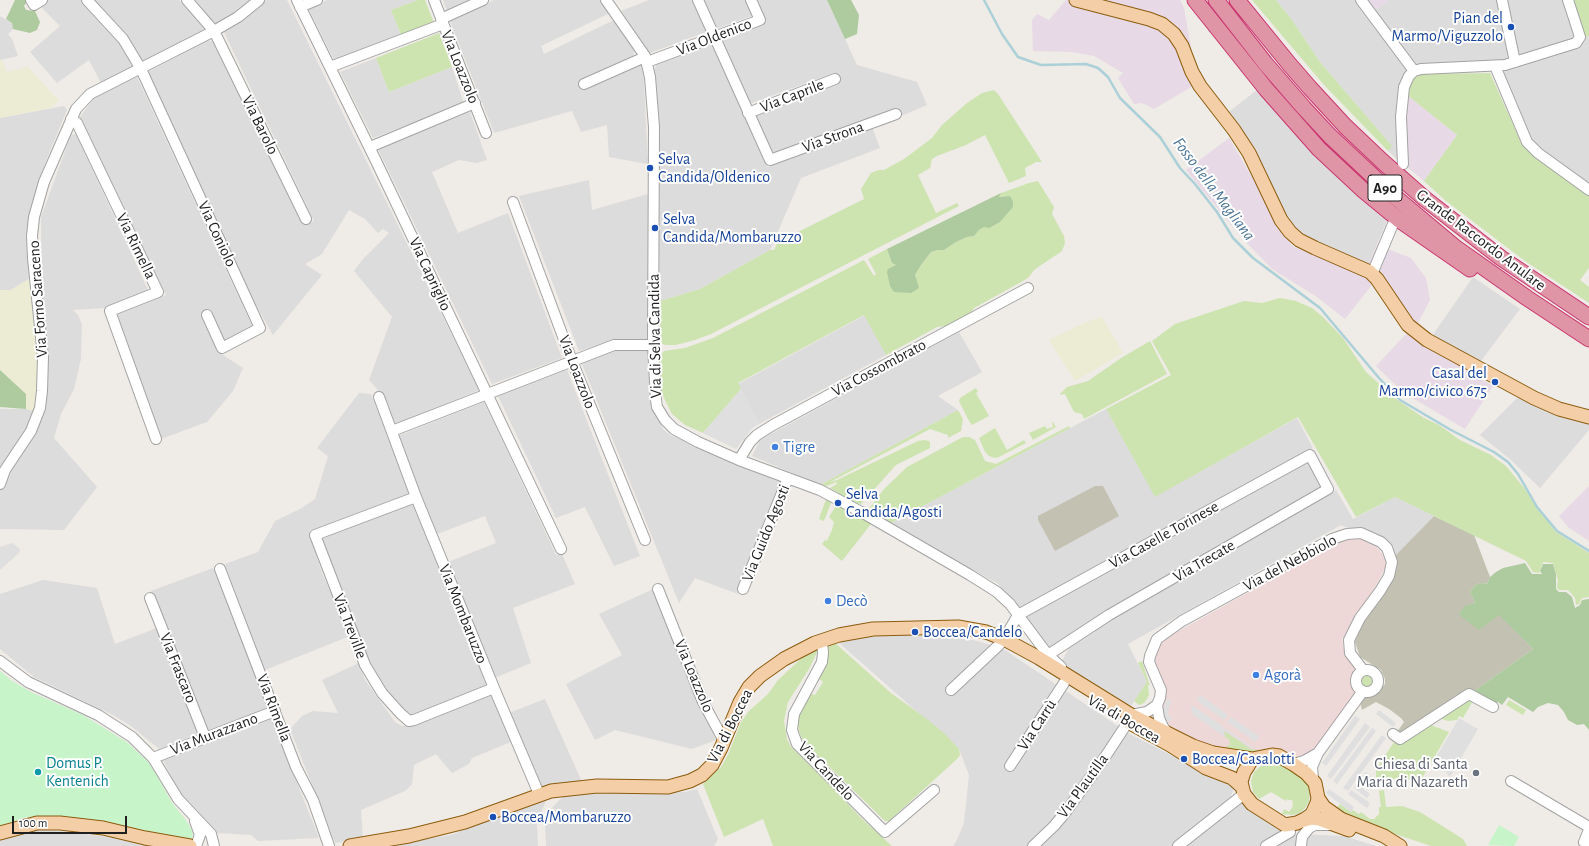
<!DOCTYPE html>
<meta charset="utf-8">
<style>
body{margin:0}
#map{position:relative;width:1589px;height:846px;overflow:hidden;background:#efebe6;font-family:"Alegreya Sans",sans-serif}
canvas{display:block}
.scale{position:absolute;left:12px;top:816px;width:115px;height:18px;box-sizing:border-box;border:2px solid #1f1f1f;border-top:0;padding-left:5px;font-size:12px;line-height:14px;white-space:nowrap;color:#1f1f1f;-webkit-text-stroke:3px #fff;paint-order:stroke}
</style>
<div id="map">
<canvas width="1589" height="846"></canvas>
<div class="scale">100 m</div>
</div>
<script>
const ctx = document.querySelector('canvas').getContext('2d');
ctx.lineJoin = 'round';
function fill(path, color) { ctx.fillStyle = color; ctx.fill(path, 'evenodd'); }
const toPath = rows => new Path2D(rows.map(r => 'M' + r).join(''));
function trace(path, color, width, dash) { ctx.strokeStyle = color; ctx.lineWidth = width; ctx.lineCap = dash ? 'butt' : 'round'; ctx.setLineDash(dash || []); ctx.stroke(path); }
function write(font, color, halo, rows, align = 'center') {
  ctx.font = font + ' "Alegreya Sans",sans-serif'; ctx.lineWidth = 4; ctx.setLineDash([]); ctx.textBaseline = 'middle'; ctx.strokeStyle = halo; ctx.fillStyle = color; for (const [text, x, y, turn = 0] of rows) {
    ctx.save(); ctx.translate(x, y); ctx.rotate((+turn || 0) * Math.PI / 180); ctx.textAlign = isNaN(turn) ? turn : align; if (halo) ctx.strokeText(text, 0, 0); ctx.fillText(text, 0, 0); ctx.restore();
  }
}
fill(toPath([
 [49,0,82,0,121,42,136,67,101,83,89,60,57,83,30,52,60,26,40,6],
 [94,0,179,0,205,30,144,63,130,40],
 [193,0,252,0,216,26],
 [266,0,287,0,479,390,394,425,383,396,369,380,392,317,354,271,363,259,389,233,383,229,378,233,365,219,349,210,322,254,305,264,322,275,273,335,248,291,148,72,208,40,214,42,304,225,314,221,224,32,242,21],
 [327,0,418,0,391,10,401,35,334,60,308,8],
 [443,0,471,0,447,11],
 [494,0,600,0,610,13,541,46,544,54,614,20,635,50,633,56,586,79,584,85,589,87,641,62,643,65,648,164,609,157,607,125,581,132,572,111,494,133,450,21],
 [649,0,692,0,706,32,650,53,621,11],
 [703,0,747,0,754,15,716,29],
 [754,0,827,0,857,65,917,82,927,105,901,116,898,108,773,155,752,113,837,82,834,73,749,104,719,39,765,22],
 [1276,0,1355,0,1366,15,1408,71,1403,78,1398,99,1396,127,1398,160,1388,151,1391,145,1320,62,1292,20],
 [1389,0,1497,0,1509,56,1508,60,1415,65,1374,11],
 [1506,0,1564,0,1575,34,1571,40,1518,57],
 [0,16,12,23,13,29,8,34,12,39,18,56,0,60],
 [1589,36,1589,183,1531,141,1527,134,1502,70],
 [713,43,768,167,872,127,880,148,801,178,770,250,700,289,660,301,654,70,657,63],
 [376,58,389,92,452,67,464,104,373,138,340,72],
 [137,77,253,328,225,341,211,311,202,315,220,353,243,368,233,391,207,422,161,439,114,316,166,295,80,117,95,97],
 [1257,90,1325,165,1387,221,1368,265,1297,233,1282,214,1258,156,1226,114],
 [64,106,67,110,45,163,31,207,28,234,29,279,11,290,0,290,0,118],
 [470,112,487,160,476,163,459,160,432,172,458,233,508,213,562,358,492,384,378,149],
 [76,134,148,290,105,308,73,310,78,315,82,325,81,359,74,389,61,414,54,438,97,487,64,530,0,529,0,409,26,409,44,411,47,371,42,307,41,217,71,135],
 [589,180,592,210,648,194,648,339,614,340,579,351,519,196],
 [1473,277,1520,309,1478,365,1432,336],
 [865,315,886,355,759,424,738,384],
 [959,332,982,372,938,396,958,410,820,485,752,456,760,440],
 [615,349,648,351,652,407,663,429,670,435,784,482,738,594,695,578,679,603,582,364],
 [567,370,640,556,614,566,585,507,556,518,498,396],
 [359,393,371,394,410,493,309,531,322,573,350,636,265,670,225,564,258,552,275,521,300,509,315,499,328,456,317,448],
 [1519,396,1589,424,1589,430,1540,488,1511,460,1480,435],
 [484,402,556,555,562,554,575,584,513,608,531,663,494,678,448,562,496,543,485,516,437,534,398,436],
 [1106,409,1155,496,1297,418,1313,448,1021,609,997,583,889,524],
 [1308,459,1324,489,1049,651,1024,616],
 [1336,490,1353,519,1395,497,1434,516,1394,557,1388,545,1341,525,1128,644,1147,682,1131,706,1061,663,1069,648,1095,632,1096,626],
 [414,502,487,686,410,717,376,679,321,539],
 [213,568,269,708,207,731,151,591],
 [43,580,97,588,115,644,157,628,199,733,159,749,131,726,113,715,34,677,0,649,0,594],
 [653,589,666,624,716,740,692,749,615,730,595,740,566,684,622,655,599,614],
 [902,633,947,635,977,641,1002,648,1128,733,1234,788,1231,796,1277,829,1292,834,1344,836,1376,846,953,846,956,842,964,823,969,775,959,749,837,641],
 [359,663,365,680,395,722,402,726,411,725,492,693,513,741,472,758,469,764,452,773,436,754,414,765,412,784,405,791,361,810,363,839,335,843,290,729,302,716,313,711,338,713,322,680],
 [545,699,582,782,540,787,509,713],
 [272,716,301,793,319,838,258,841,251,835,216,833,180,794,162,758],
 [697,789,718,839,714,846,546,846,545,823,550,810,565,794,685,792],
 [548,796,537,822,538,846,387,846,451,835],
 [37,830,60,831,124,839,154,846,0,846,0,840,8,836]
]), '#dddcdc');
fill(toPath([
 [1355,537,1368,540,1376,546,1387,560,1385,568,1371,595,1342,639,1343,647,1354,667,1353,679,1356,692,1314,752,1303,757,1206,747,1169,730,1162,721,1154,660,1156,648,1166,638,1343,540]
]), '#eed7d7');
fill(toPath([
 [1066,0,1180,0,1184,8,1194,64,1193,86,1154,109,1142,103,1134,104,1118,78,1123,73,1094,56,1072,52,1033,51,1032,20,1037,14,1049,20],
 [1365,0,1389,0,1374,11],
 [1407,95,1457,135,1424,181,1406,166],
 [1229,138,1292,246,1361,274,1368,265,1377,245,1411,258,1426,278,1430,300,1417,325,1406,316,1379,276,1345,319,1317,297,1272,269,1242,238,1186,170],
 [1407,333,1493,386,1465,429,1404,393,1376,366],
 [1589,486,1589,541,1568,527,1559,516]
]), '#e7d9e5');
fill(toPath([
 [1095,486,1103,486,1119,516,1055,551,1038,520,1038,516],
 [1434,516,1474,535,1490,577,1487,584,1481,583,1475,585,1470,592,1475,603,1465,607,1459,613,1499,614,1533,649,1473,692,1402,735,1397,732,1404,722,1401,718,1389,709,1376,702,1362,710,1360,702,1364,696,1377,693,1385,684,1385,679,1381,670,1360,657,1355,642,1363,622,1394,557]
]), '#c3c2b2');
fill(toPath([
 [0,60,2,60,7,72,28,67,59,101,50,108,0,118],
 [29,279,39,363,34,411,26,409,26,394,0,370,0,290,11,290],
 [1102,317,1123,353,1075,381,1049,340,1086,322]
]), '#ebecd3');
fill(toPath([
 [418,0,425,0,434,23,401,35,391,10],
 [1252,0,1276,0,1292,20,1320,62,1392,146,1388,151,1324,85],
 [1571,0,1589,0,1589,36,1584,37],
 [439,33,452,67,389,92,376,58],
 [1490,73,1520,140,1530,152,1589,196,1589,268,1580,280,1589,287,1589,303,1525,261,1446,201,1424,181,1457,135,1407,95,1408,85,1413,78,1422,74],
 [994,90,998,94,1042,162,1036,162,1025,168,1026,176,1009,183,985,135,966,145,937,156,932,159,930,168,918,175,936,213,957,203,959,206,711,334,695,340,676,345,666,345,660,343,660,301,700,289,770,250,774,250,778,242,864,199,861,189,871,173,879,170,884,170,904,159,932,138,942,125,967,103,982,93],
 [1038,181,1054,207,1052,214,1064,236,1065,243,1062,251,1034,270,1029,277,1023,281,974,308,971,313,959,320,946,326,937,327,886,355,864,315,738,383,741,389,703,433,685,425,672,414,661,392,660,356,664,351,685,348,713,338,864,260,874,276,876,274,868,259,887,249,892,263,896,265,895,267,916,279,915,275,921,265,931,252,937,250,944,250,956,242,967,237,974,236,979,230,1013,207,1013,201,1010,196,998,197,1001,193,1029,183],
 [1280,298,1296,301,1312,308,1323,317,1343,338,1366,372,1396,399,1424,418,1439,425,1460,440,1491,455,1506,466,1525,489,1535,505,1556,532,1589,553,1589,597,1582,598,1579,604,1576,605,1575,598,1568,590,1559,590,1557,588,1558,580,1553,563,1543,562,1539,573,1533,572,1526,561,1395,497,1356,517,1298,417,1155,497,1106,409,1171,375,1152,341,1175,324,1244,301,1262,303],
 [1150,341,1167,374,1084,419,1082,414,1074,412,1065,394,1060,395,1061,393,1067,387,1088,381,1121,358],
 [976,388,978,392,976,393,989,416,972,425,969,421,959,401,960,398],
 [958,410,963,419,961,431,948,438,948,435,930,429,830,482,837,480,918,441,924,440,929,441,930,443,930,448,896,465,861,504,855,503,830,488,837,484,836,482,827,486,820,485],
 [1053,422,1056,427,1033,440,1029,433,1045,426,1047,429,1053,427,1052,423],
 [1069,426,1070,428,889,524,868,510,884,489,907,467,963,437,969,437,975,440,985,461,996,464],
 [995,428,1007,450,1024,440,1026,443,999,457,995,458,989,456,985,452,979,438],
 [826,499,832,501,831,503,824,521,819,519],
 [837,504,871,524,842,561,822,544,825,540,827,541,832,530,834,522,829,517],
 [834,642,891,693,927,719,945,734,959,749,960,755,957,759,889,821,885,821,810,748,802,739,799,731,798,720,799,713,809,693,815,695,823,682,819,679,826,666,827,656,824,648],
 [818,650,809,669,788,702,784,721,787,739,791,747,832,787,861,818,892,846,773,846,763,819,724,837,703,784,721,767,728,755,741,722,749,711,768,694,778,680,804,656],
 [1142,661,1150,686,1148,685,1149,695,1147,699,1144,703,1139,705,1134,701,1147,682,1138,663],
 '1360 680a7 7 0 1 1 14 0a7 7 0 1 1-14 0Z',
 [1467,698,1474,699,1463,718,1459,716,1457,720,1448,721,1439,718],
 [1509,700,1526,710,1523,715,1506,705],
 [1428,724,1449,732,1419,783,1405,778,1394,779,1379,785,1378,784,1379,778,1376,778,1376,766,1378,766,1394,742,1392,741],
 [1224,731,1251,749,1257,750,1257,752,1254,753,1226,750,1227,746,1230,745,1229,739,1225,737],
 [1270,762,1282,765,1300,777,1308,785,1310,792,1309,802,1305,808,1300,813,1293,815,1282,814,1284,809,1289,812,1293,806,1292,800,1288,800,1287,799,1286,801,1271,792,1259,799,1253,792,1251,781,1254,772,1263,764],
 [1384,790,1386,807,1402,806,1420,812,1463,839,1467,846,1431,846,1353,820,1336,809,1340,804,1351,812,1353,810,1359,814,1361,812,1370,819,1374,819,1379,814,1379,807,1381,807,1379,791]
]), '#cde4b1');
fill(toPath([
 [15,0,28,0,24,6,26,10,35,11,40,22,37,30,30,33,13,29,12,23,6,19],
 [827,0,851,0,859,15,857,34,845,39],
 [1001,193,999,197,1010,196,1013,201,1013,207,1000,222,989,228,984,227,979,230,974,236,967,237,956,242,944,250,937,250,931,252,921,265,915,275,919,288,911,293,894,292,890,286,887,272,888,269,896,265,892,263,887,249],
 [0,370,26,394,26,409,0,407],
 [1525,563,1532,574,1542,574,1540,571,1543,564,1553,564,1556,574,1556,589,1559,592,1566,592,1572,597,1575,608,1580,605,1582,600,1589,599,1589,730,1584,724,1577,725,1568,720,1564,712,1558,705,1548,703,1538,707,1533,712,1508,697,1502,705,1498,702,1494,704,1473,692,1533,649,1499,615,1479,630,1462,617,1459,613,1465,606,1475,603,1470,592,1475,585,1481,583,1487,584,1490,577,1496,572,1503,568]
]), '#aeca9f');
fill(toPath([
 [0,671,12,681,33,693,83,715,128,743,148,762,157,776,172,803,185,819,193,832,192,839,146,831,105,821,61,816,27,817,0,826],
 [1499,825,1519,837,1514,846,1488,845]
]), '#c7f4c9');
fill(toPath([
 [741,389,759,424,752,428,736,449,703,433],
 [12,543,20,549,19,553,0,570,0,547],
 [1200,695,1228,715,1224,720,1196,700],
 [1166,699,1171,700,1168,713,1172,720,1166,722,1163,712],
 [1192,705,1252,747,1251,748,1224,730,1225,737,1193,715,1191,707],
 [1379,710,1396,723,1393,727,1376,714],
 [1355,716,1360,719,1326,766,1322,763],
 [1231,717,1259,736,1256,742,1227,722],
 [1459,718,1478,729,1450,777,1435,759],
 [1365,723,1370,727,1331,779,1327,776],
 [1372,728,1376,731,1337,784,1333,781],
 [1382,735,1386,738,1348,791,1343,788],
 [1366,772,1371,776,1362,788,1370,794,1367,798,1354,788],
 [1329,789,1354,807,1351,812,1326,793],
 [1351,790,1370,803,1367,808,1348,794]
]), '#dfdfdf');
trace(toPath([
 [984,0,1002,34,1018,57,1041,65,1086,64,1098,68,1108,77,1120,98,1160,137,1180,168,1195,184,1217,212,1233,238,1253,258,1320,308,1379,378,1400,400,1451,430,1494,452,1508,462,1518,474,1537,507,1557,531,1589,551]
]), '#abd0d8', 2.5);
const minor = toPath([
 [31,0,34,5,42,0],
 [87,0,123,39,141,69,260,328,222,348,207,315],
 [187,0,214,31,306,219],
 [297,0,377,163,561,549],
 [434,0,486,133],
 [606,0,645,56,650,77,654,127,653,345,656,400,657,407,665,420,674,429,698,442,739,460,820,490,863,513,970,575,997,592,1010,604,1048,655,1061,667],
 [698,0,770,160,896,114],
 [1361,0,1414,71],
 [1502,0,1515,62],
 [300,7,317,0],
 [441,19,483,0],
 [647,62,760,20,751,0],
 [1495,66,1527,142,1538,153,1589,190],
 [330,67,443,24],
 [584,84,645,57],
 [748,113,835,79],
 [71,119,77,123,158,292,110,311,156,439],
 [370,147,475,103],
 [1403,164,1401,117,1404,87,1409,76,1414,71,1421,69,1505,65,1576,43,1580,37,1568,0],
 [513,202,572,361,645,540],
 [1372,274,1393,224],
 [379,397,416,497,494,688,539,794],
 [392,431,614,345,653,345],
 [739,460,750,442,757,435,773,425,1028,288],
 [0,484,5,470,31,431,40,408,42,391,43,357,33,258,32,236,34,217,44,182,76,109,90,94,214,31,238,17,259,0],
 [416,497,315,535,365,665,382,693,400,713,409,721,414,720,494,688],
 [220,569,296,767,313,800,329,846],
 [658,589,703,702,724,741],
 [743,589,788,478],
 [150,598,205,737],
 [1018,615,1310,455,1328,489,1109,615,1048,655],
 [822,641,823,653,822,662,794,714,792,730,797,744,885,832,934,790],
 [0,661,28,682,98,715,132,737,153,758,178,799,211,834,214,846],
 '1356 681a11 11 0 1 1 22 0a11 11 0 1 1-22 0Z',
 [951,690,999,645,1004,639,1018,615],
 [1131,715,1147,712,1157,705],
 [1168,733,1163,727,1159,718,1157,705,1160,698,1161,690,1149,662,1150,656,1157,639,1182,621,1332,539,1347,534,1361,533,1381,542,1387,548,1392,562,1389,576,1380,591,1360,618,1349,640,1350,653,1363,670],
 [1393,734,1400,739,1469,694,1493,707],
 [153,758,275,711],
 [1293,764,1304,761,1318,753],
 [1010,766,1064,683],
 [1313,779,1312,767,1318,753,1363,691],
 [1511,781,1589,827],
 [195,821,200,835,196,846],
 [1589,830,1584,842,1589,845],
 [1033,846,1054,826,1065,813,1105,757,1128,722],
 [1178,846,1244,794],
 [1266,846,1290,832],
 [1301,846,1302,837,1309,828,1315,825,1330,825]
]);
const major = toPath([
 [1076,0,1149,19,1162,24,1174,34,1182,46,1192,72,1200,86,1234,130,1249,153,1281,220,1290,232,1299,240,1315,248,1370,272,1377,279,1408,325,1427,340,1534,398,1559,409,1589,417],
 [1130,723,1170,745,1206,768,1232,778,1241,786],
 [1272,755,1279,756,1293,764,1306,773,1315,783,1318,798,1317,803,1312,814,1305,819,1297,823,1285,825,1252,804,1244,794,1241,782,1244,772,1248,766,1252,759,1272,755],
 [1318,798,1324,807,1341,819,1384,836,1400,846],
 [1301,821,1312,818,1319,819,1349,830],
 [0,833,37,823,60,823,103,828,145,838,190,846],
 [350,846,409,836,465,822,551,791,597,786,668,787,690,781,702,775,712,765,721,748,740,702,749,687,760,676,784,659,815,643,839,635,873,629,958,627,986,632,1004,639,1039,658,1131,715,1193,746,1213,753,1252,759]
]);
const highway = toPath([
 [1195,0,1266,89,1319,149,1364,191,1398,219,1470,269],
 [1216,0,1265,63,1304,108,1330,136,1394,196,1456,248,1527,298,1589,339],
 [1237,0,1290,65,1310,88,1345,126,1383,162,1425,199,1501,258,1589,317]
]);
trace(minor, '#a3a3a3', 12);
trace(major, '#8c5c0e', 15);
trace(highway, '#ca3670', 17);
trace(minor, '#fff', 10);
trace(major, '#f3cea7', 13);
trace(highway, '#df95a6', 15);
for (const [x, y, r, color] of [
 [1511,27,4,"#1a4fb4"],
 [650,168,4,"#1a4fb4"],
 [655,228,4,"#1a4fb4"],
 [1495,382,4,"#1a4fb4"],
 [775,447,4,"#3f7fe0"],
 [838,503,4,"#1a4fb4"],
 [828,601,4,"#3f7fe0"],
 [915,632,4,"#1a4fb4"],
 [1256,675,4,"#3f7fe0"],
 [1184,759,4,"#1a4fb4"],
 [38,772,4,"#0f9aa8"],
 [1476,773,4,"#6b7280"],
 [493,817,4,"#1a4fb4"]
]) { const dot = new Path2D(); dot.arc(x, y, r, 0, 2 * Math.PI); ctx.fillStyle = color; ctx.fill(dot); trace(dot, '#fff', 1.5); }
for (const [x, y, w] of [
 [1385,188,34]
]) { const box = new Path2D(); box.roundRect(x - w / 2, y - 13, w, 26, 3); ctx.fillStyle = '#fff'; ctx.fill(box); trace(box, '#1f1f1f', 1); }
write('bold 15px', '#1f1f1f', null, [
 ["A90",1385,188]
]);
write('16px', '#164399', '#fff', [
 ["Pian del",1503,18,"right"],
 ["Marmo/Viguzzolo",1503,36,"right"],
 ["Selva",658,159],
 ["Candida/Oldenico",658,177],
 ["Selva",663,219],
 ["Candida/Mombaruzzo",663,237],
 ["Casal del",1487,373,"right"],
 ["Marmo/civico 675",1487,391,"right"],
 ["Selva",846,494],
 ["Candida/Agosti",846,512],
 ["Boccea/Candelo",923,632],
 ["Boccea/Casalotti",1192,759],
 ["Boccea/Mombaruzzo",501,817]
], 'left');
write('16px', '#1f1f1f', '#fff', [
 ["Via Oldenico",714,37,-21],
 ["Via Loazzolo",460,67,68],
 ["Via Caprile",792,96,-21],
 ["Via Barolo",260,125,64],
 ["Via Strona",833,137,-20],
 ["Via Coniolo",217,234,65],
 ["Grande Raccordo Anulare",1481,240,37],
 ["Via Rimella",136,246,64],
 ["Via Capriglio",430,274,65],
 ["Via Forno Saraceno",38,299,-94],
 ["Via di Selva Candida",655,336,-91],
 ["Via Cossombrato",879,368,-28],
 ["Via Loazzolo",577,372,69],
 ["Via Guido Agosti",766,533,-68],
 ["Via Caselle Torinese",1164,535,-29],
 ["Via Trecate",1204,561,-30],
 ["Via del Nebbiolo",1290,563,-28],
 ["Via Mombaruzzo",463,614,68],
 ["Via Treville",350,626,69],
 ["Via Frascaro",178,668,68],
 ["Via Loazzolo",694,676,67],
 ["Via Rimella",274,708,69],
 ["Via di Boccea",1124,719,30],
 ["Via Carrù",1037,725,-57],
 ["Via di Boccea",730,726,-63],
 ["Via Murazzano",214,734,-21],
 ["Via Candelo",826,771,47],
 ["Via Plautilla",1083,786,-54]
]);
write('16px', '#366cbe', '#fff', [
 ["Tigre",783,447],
 ["Decò",836,601],
 ["Agorà",1264,675]
], 'left');
write('16px', '#0d838f', '#fff', [
 ["Domus P.",46,763],
 ["Kentenich",46,781]
], 'left');
write('16px', '#5b616d', '#fff', [
 ["Chiesa di Santa",1468,764],
 ["Maria di Nazareth",1468,782]
], 'right');
write('italic 17px', '#4d7697', '#fff', [
 ["Fosso della Magliana",1214,189,53]
]);
</script>
